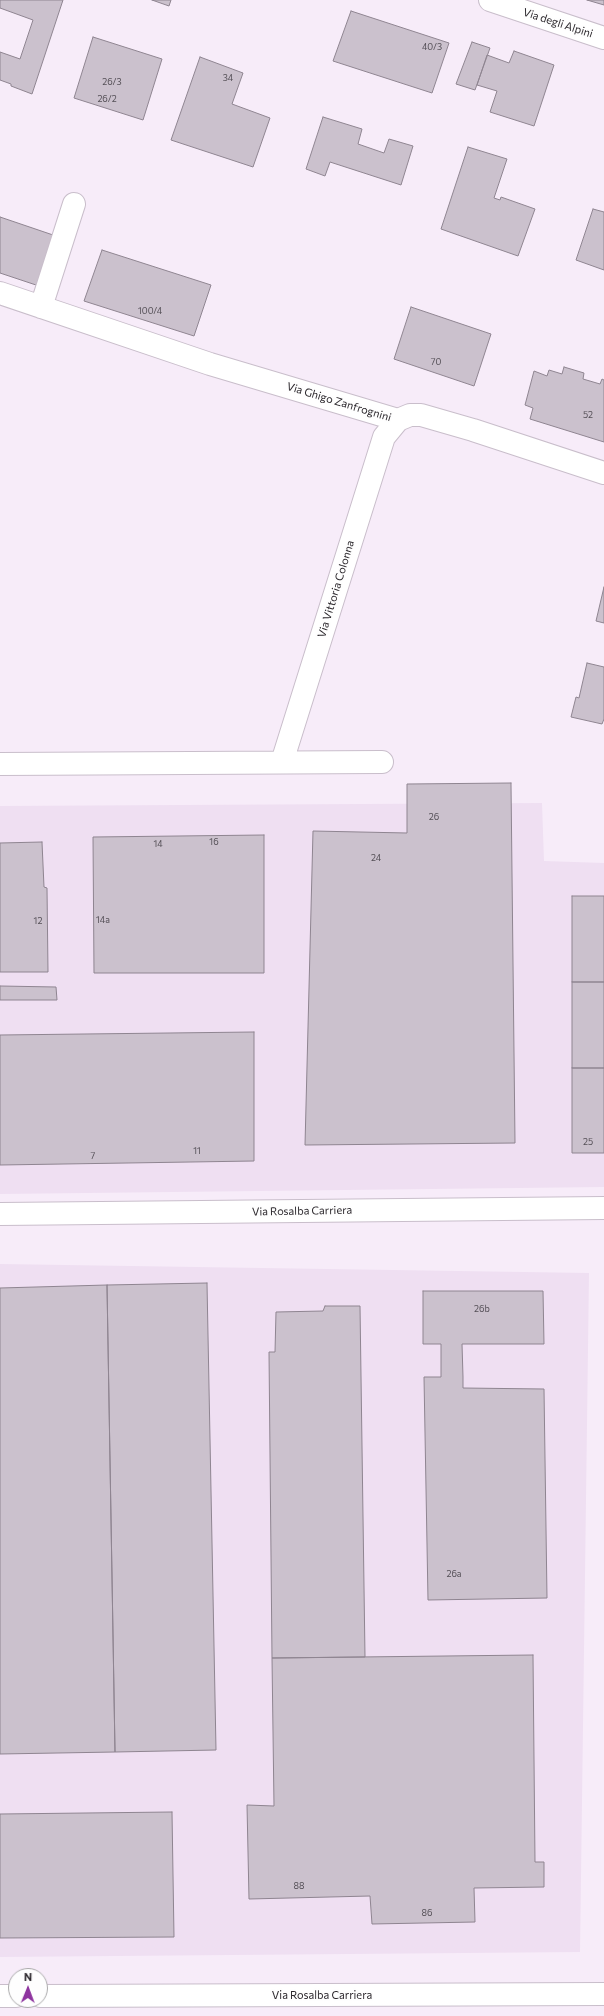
<!DOCTYPE html>
<style>
body{margin:0}
#map{position:relative;width:604px;height:2016px;overflow:hidden;background:#f7ecf9;font-family:Commissioner,sans-serif}
canvas{display:block}
.north{position:absolute;left:8px;top:1968px;width:40px;height:40px;box-sizing:border-box;background:#fefefe;border:1px solid #aaa9ab;border-radius:50%;rotate:1deg;font-size:11px;font-weight:700;line-height:16px;text-align:center;color:#2d292e}
.north::after{content:'';display:block;margin:auto;width:14px;height:18px;background:#8e349f;clip-path:polygon(50% 0,100% 100%,50% 72%,0 100%)}
</style>
<div id="map">
<canvas width="604" height="2016"></canvas>
<div class="north">N</div>
</div>
<script>
const ctx = document.querySelector('canvas').getContext('2d');
ctx.lineJoin = 'round';
function fill(path, color) { ctx.fillStyle = color; ctx.fill(path, 'evenodd'); }
const toPath = rows => new Path2D(rows.map(r => 'M' + r).join(''));
function trace(path, color, width, dash) { ctx.strokeStyle = color; ctx.lineWidth = width; ctx.lineCap = dash ? 'butt' : 'round'; ctx.setLineDash(dash || []); ctx.stroke(path); }
function write(font, color, halo, rows, align = 'center') {
  ctx.font = font + ' Commissioner,sans-serif'; ctx.lineWidth = 4; ctx.setLineDash([]); ctx.textBaseline = 'middle'; ctx.strokeStyle = halo; ctx.fillStyle = color; for (const [text, x, y, turn = 0] of rows) {
    ctx.save(); ctx.translate(x, y); ctx.rotate((+turn || 0) * Math.PI / 180); ctx.textAlign = isNaN(turn) ? turn : align; if (halo) ctx.strokeText(text, 0, 0); ctx.fillText(text, 0, 0); ctx.restore();
  }
}
fill(toPath([
 [542,803,544,861,604,863,604,1187,0,1194,0,806],
 [0,1264,589,1273,580,1952,0,1957]
]), '#efdff2');
const building = toPath([
 [0,0,63,0,32,94,11,86,11,84,0,80,0,52,20,59,33,20,0,8,0,0],
 [152,0,171,0,169,6,152,0],
 [587,0,604,0,604,5,587,0],
 [351,11,449,43,432,93,333,61,351,11],
 [93,37,162,59,143,120,74,98,93,37],
 [472,42,490,48,475,90,456,84,472,42],
 [514,51,554,65,534,126,490,112,497,91,477,85,487,55,509,63,514,51],
 [200,57,243,73,232,104,270,118,253,167,171,140,200,57],
 [323,117,362,129,358,144,384,153,389,139,413,146,401,185,330,162,325,176,306,169,323,117],
 [468,147,507,159,494,198,500,200,501,197,535,209,518,256,441,229,468,147],
 [593,209,604,212,604,270,576,260,593,209],
 [0,217,56,236,39,286,0,273,0,217],
 [102,250,211,285,194,336,84,301,102,250],
 [411,307,491,334,474,386,394,359,411,307],
 [564,367,584,373,583,379,600,384,602,379,604,380,604,442,530,419,533,408,525,405,534,371,547,376,549,370,562,374,564,367],
 [604,587,604,623,596,621,604,587],
 [587,663,604,667,604,719,602,724,571,717,576,697,579,698,587,663],
 [511,783,515,1143,305,1145,313,831,407,833,407,784,511,783],
 [264,835,264,973,94,973,93,837,264,835],
 [42,842,44,887,47,888,48,972,0,972,0,843,42,842],
 [572,896,604,896,604,982,572,982,572,896],
 [572,982,604,982,604,1068,572,1068,572,982],
 [0,986,56,987,57,1000,0,1000,0,986],
 [254,1032,254,1161,0,1165,0,1035,254,1032],
 [572,1068,604,1068,604,1153,572,1153,572,1068],
 [207,1283,216,1750,115,1752,107,1285,207,1283],
 [107,1285,115,1752,0,1754,0,1288,107,1285],
 [423,1291,543,1291,544,1344,462,1344,463,1377,463,1388,544,1389,547,1598,428,1600,424,1377,441,1377,441,1344,423,1344,423,1291],
 [325,1306,360,1306,365,1657,272,1658,269,1352,275,1352,276,1312,323,1311,325,1306],
 [533,1655,535,1862,544,1862,544,1887,474,1888,475,1922,372,1924,370,1896,249,1899,247,1805,274,1806,272,1658,533,1655],
 [172,1812,174,1937,0,1938,0,1814,172,1812]
]);
fill(building, '#cbc1cd');
trace(building, '#8f8591', 1);
const street = toPath([
 [490,0,604,38],
 [0,293,210,364,398,420,410,415,421,415,473,430,604,473],
 [41,307,74,204],
 [282,762,384,437,398,420],
 [0,764,382,762],
 [0,1214,604,1208],
 [0,1996,16,1996],
 [40,1996,604,1994]
]);
trace(street, '#c9becb', 24);
trace(street, '#fff', 22);
write('9px', '#544f56', null, [
 ["40/3",432,47],
 ["34",228,78],
 ["26/3",112,82],
 ["26/2",107,99],
 ["100/4",150,311],
 ["70",436,362],
 ["52",588,415],
 ["26",434,817],
 ["16",214,842],
 ["14",158,844],
 ["24",376,858],
 ["14a",103,920],
 ["12",38,921],
 ["25",588,1142],
 ["11",197,1151],
 ["7",93,1156],
 ["26b",482,1309],
 ["26a",454,1574],
 ["88",299,1886],
 ["86",427,1913]
]);
write('11px', '#2d292e', '#fefefe', [
 ["Via degli Alpini",558,23,18],
 ["Via Ghigo Zanfrognini",339,402,17],
 ["Via Vittoria Colonna",336,589,-73],
 ["Via Rosalba Carriera",302,1211,-1],
 ["Via Rosalba Carriera",322,1995]
]);
</script>
